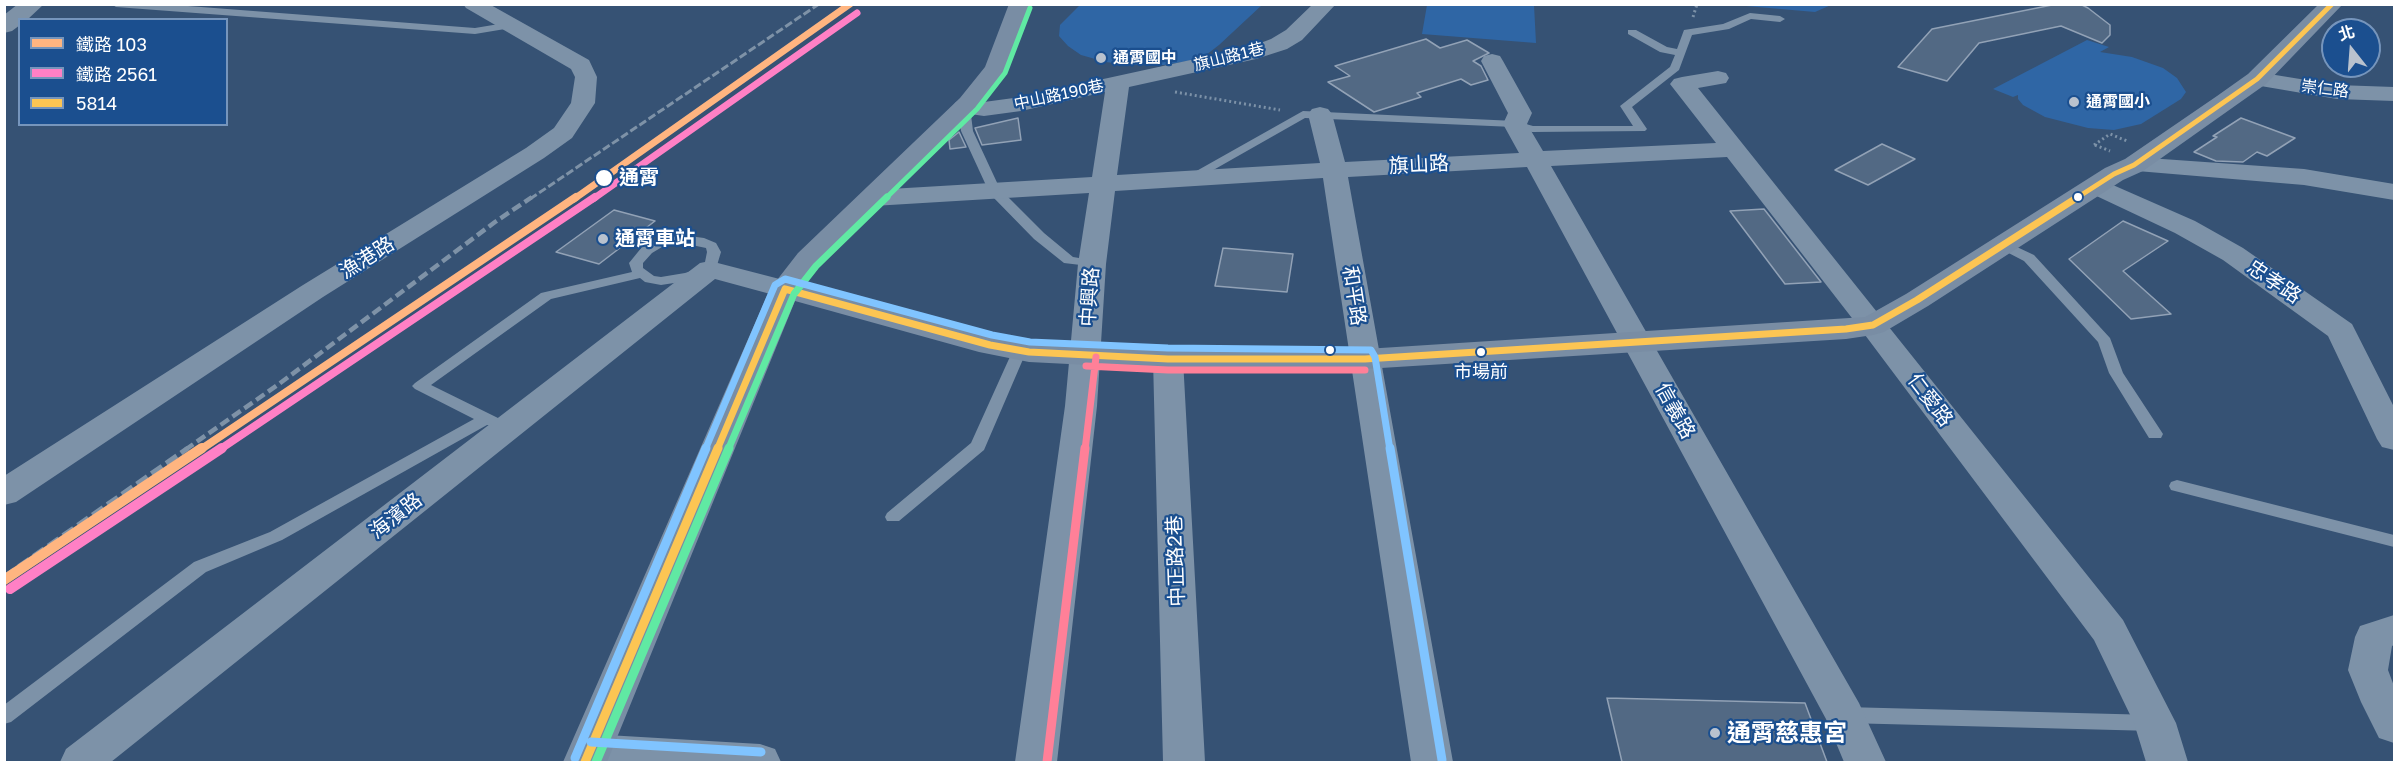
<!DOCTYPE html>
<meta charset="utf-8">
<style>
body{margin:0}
#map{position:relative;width:2399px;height:767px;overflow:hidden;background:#365274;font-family:"Golos Text","Noto Sans TC",sans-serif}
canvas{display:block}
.frame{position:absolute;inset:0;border:6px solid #fff;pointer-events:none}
.legend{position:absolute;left:18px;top:18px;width:210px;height:108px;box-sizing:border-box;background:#1b4f8f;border:2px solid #7695bc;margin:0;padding:8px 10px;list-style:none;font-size:18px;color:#fff}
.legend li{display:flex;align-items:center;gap:12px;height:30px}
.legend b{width:30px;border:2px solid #7695bc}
.north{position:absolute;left:2321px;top:18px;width:60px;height:60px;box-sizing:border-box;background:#1b4f8f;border:2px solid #7695bc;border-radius:50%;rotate:343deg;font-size:16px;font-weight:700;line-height:24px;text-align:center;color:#fff}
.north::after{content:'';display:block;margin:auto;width:21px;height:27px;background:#b9c2ce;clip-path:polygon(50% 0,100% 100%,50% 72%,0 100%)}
</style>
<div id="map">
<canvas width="2399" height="767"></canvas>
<div class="frame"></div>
<ul class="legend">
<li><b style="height:8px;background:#ffb580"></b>鐵路 103</li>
<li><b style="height:8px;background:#ff80c5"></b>鐵路 2561</li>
<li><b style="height:8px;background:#fcc553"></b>5814</li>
</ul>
<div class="north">北</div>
</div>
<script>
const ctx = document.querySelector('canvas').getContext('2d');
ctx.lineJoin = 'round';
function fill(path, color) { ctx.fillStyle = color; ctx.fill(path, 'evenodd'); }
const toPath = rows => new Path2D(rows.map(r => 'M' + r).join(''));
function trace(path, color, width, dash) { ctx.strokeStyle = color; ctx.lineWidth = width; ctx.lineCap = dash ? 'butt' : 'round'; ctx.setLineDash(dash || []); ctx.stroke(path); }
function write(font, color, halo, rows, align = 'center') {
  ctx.font = font + ' "Golos Text","Noto Sans TC",sans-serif'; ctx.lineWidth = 4.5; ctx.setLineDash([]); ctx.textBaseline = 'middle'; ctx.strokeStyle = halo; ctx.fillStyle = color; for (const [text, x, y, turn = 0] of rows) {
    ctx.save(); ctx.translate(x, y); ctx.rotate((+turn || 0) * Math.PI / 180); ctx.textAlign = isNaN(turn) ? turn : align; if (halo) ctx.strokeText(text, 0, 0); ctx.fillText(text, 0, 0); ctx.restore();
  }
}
fill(toPath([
 [1080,5,1262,5,1219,45,1206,55,1188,61,1164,65,1129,65,1106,62,1081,55,1068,46,1059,36,1060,25],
 [1427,5,1534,5,1536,43,1422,34],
 [1751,5,1751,4,1831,5,1815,12,1746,6],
 [2087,40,2109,47,2100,52,2132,57,2163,68,2177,78,2186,92,2181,99,2141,124,2114,130,2088,128,2045,117,2023,105,2018,99,2018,95,2013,97,1993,89]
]), '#2f66a5');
const building = toPath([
 [2057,4,2080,4,2088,8,2110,25,2110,35,2102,43,2061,26,1979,43,1947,81,1898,67,1932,29,2057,4],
 [1426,39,1440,48,1467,40,1489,53,1473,61,1481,66,1488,80,1471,85,1461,79,1417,93,1421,97,1374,112,1328,82,1350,76,1335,66,1426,39],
 [1018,118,1021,140,982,145,975,128,1018,118],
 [2241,118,2295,138,2267,156,2257,152,2243,162,2216,161,2194,152,2217,137,2213,136,2241,118],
 [959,132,966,147,950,149,949,140,959,132],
 [1882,144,1915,159,1868,185,1835,170,1882,144],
 [1764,209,1821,282,1785,284,1730,211,1764,209],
 [614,210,655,221,599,264,556,252,614,210],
 [2123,221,2168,241,2123,271,2171,314,2131,319,2069,259,2123,221],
 [1223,248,1293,254,1287,292,1215,286,1223,248],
 [1607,698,1805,703,1827,762,1622,762,1607,698]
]);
fill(building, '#526984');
trace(building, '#92a2b6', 1.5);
trace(toPath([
 [1693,17,1697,4],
 [1175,92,1280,110],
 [2094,145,2110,134,2127,141],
 [2095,145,2110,151]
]), '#7d92a8', 3, [2, 3]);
fill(toPath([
 [111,4,162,4,475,28,511,22,516,25,511,28,475,34,116,7,111,4],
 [1750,13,1780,16,1785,19,1780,22,1751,19,1729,29,1692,35,1679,70,1632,107,1647,129,1645,131,1532,132,1514,127,1305,118,1194,181,1190,182,1184,178,1303,111,1515,121,1533,126,1633,126,1620,106,1670,67,1675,55,1660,52,1628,34,1628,30,1636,30,1667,47,1677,49,1684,30,1723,24,1750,13],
 [964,104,970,107,973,131,1000,189,1044,233,1073,257,1097,261,1099,264,1097,267,1064,263,1034,239,990,194,961,131,958,107,964,104],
 [682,235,704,238,716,243,721,252,715,272,687,281,661,285,645,282,640,278,551,299,431,385,498,418,501,422,498,426,487,425,282,540,206,572,11,722,4,724,4,705,194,562,270,532,474,419,415,389,412,386,415,383,541,293,632,272,629,263,642,247,653,241,682,235],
 [682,243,706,248,707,252,704,267,685,273,661,277,654,276,643,268,643,263,652,253,662,247,682,243],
 [2002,240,2034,255,2110,338,2123,373,2163,434,2161,438,2149,438,2109,373,2098,342,2024,261,1997,247,1995,244,2002,240],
 [1020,345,1027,350,984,450,899,521,887,521,885,517,887,513,971,443,1013,350,1020,345],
 [2177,480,2394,535,2394,547,2171,490,2169,486,2171,482,2177,480],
 [1845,707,2154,715,2161,717,2164,723,2161,729,2154,731,1845,723,1838,721,1835,715,1838,709,1845,707]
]), '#7d92a8');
fill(toPath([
 [463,4,489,4,589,60,597,77,595,103,572,138,544,158,323,297,16,502,4,505,4,476,303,285,526,148,554,128,571,103,575,77,571,69,466,8,463,4],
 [1313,4,1336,4,1302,40,1287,49,1256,59,1129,87,1117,175,1320,163,1308,114,1312,109,1320,107,1328,109,1332,114,1345,162,1519,153,1503,124,1508,113,1481,61,1484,56,1492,54,1500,56,1503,61,1532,113,1527,124,1543,151,1716,143,1670,84,1674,79,1682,77,1718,71,1726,73,1729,78,1726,83,1698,88,2123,620,2176,723,2188,762,2146,762,2134,723,2094,640,1862,331,1727,157,1551,166,1859,703,1886,762,1844,762,1826,719,1527,167,1348,177,1453,762,1411,762,1323,178,1115,191,1106,264,1097,406,1057,762,1015,762,1065,406,1078,264,1089,193,873,206,864,204,860,198,864,192,873,190,1092,177,1105,92,1021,111,984,116,956,112,952,107,956,102,964,100,984,102,1021,97,1250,47,1271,39,1286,30,1313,4],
 [2257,72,2337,85,2394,87,2394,101,2337,99,2249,84,2246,79,2249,74,2257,72],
 [2134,157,2304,169,2394,184,2394,200,2304,185,2125,170,2121,165,2125,160,2134,157],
 [2097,178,2195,221,2243,248,2352,324,2394,407,2394,450,2382,447,2377,439,2328,336,2223,260,2175,233,2088,192,2084,186,2088,180,2097,178],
 [710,261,795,283,799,289,795,295,785,298,715,279,111,762,60,762,66,749,700,263,710,261],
 [1168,349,1179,352,1183,359,1205,762,1163,762,1153,359,1157,352,1168,349],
 [2394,615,2394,645,2392,646,2388,670,2394,686,2394,743,2379,738,2361,702,2348,670,2355,637,2360,626,2394,615],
 [590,734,760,744,775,749,781,762,574,762,569,752,575,739,590,734]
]), '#7d92a8');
fill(toPath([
 [1009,4,1031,4,1004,73,978,108,818,265,804,285,992,335,1029,342,1168,349,1365,349,1865,317,1906,294,2105,168,2125,159,2217,96,2248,74,2319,4,2343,4,2266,84,2143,171,2123,180,1928,306,1884,332,1873,335,1846,339,1365,369,1168,369,1029,362,979,352,795,301,607,762,563,762,770,289,798,253,960,98,985,67,1009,4]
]), '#798da4');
fill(toPath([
 [18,4,44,4,27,20,20,20,20,25,12,31,4,33,4,15,18,4]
]), '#7e92a7');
trace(toPath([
 [530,199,819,4]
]), '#7e92a7', 3, [8, 3]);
trace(toPath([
 [185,450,279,384,495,222,532,197]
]), '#7e92a7', 4.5, [10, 4.5]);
trace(toPath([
 [4,577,188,448]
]), '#7e92a7', 5, [13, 5]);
trace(toPath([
 [2075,199,2114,174,2134,165,2257,79,2332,4]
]), '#fcc553', 5);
trace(toPath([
 [785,289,990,345,1029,352,1168,359,1365,359,1846,329,1873,325,1917,300,2078,197],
 [717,450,785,289]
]), '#fcc553', 7);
trace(toPath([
 [585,762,718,448]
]), '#fcc553', 9);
trace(toPath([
 [885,199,977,109,1005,73,1030,8]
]), '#60e9a3', 5);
trace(toPath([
 [728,450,794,294,816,266,887,197]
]), '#60e9a3', 7);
trace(toPath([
 [596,762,729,448]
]), '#60e9a3', 9);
trace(toPath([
 [705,450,775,285,785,279,992,335,1030,342,1168,348,1371,350,1375,357,1390,450]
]), '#80c4ff', 7);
trace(toPath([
 [1390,448,1442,760],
 [591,742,761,752],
 [575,758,706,448]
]), '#80c4ff', 9);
trace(toPath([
 [1086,366,1168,370,1365,370],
 [1085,450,1096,357]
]), '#ff8098', 7);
trace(toPath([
 [1047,762,1085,448]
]), '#ff8098', 9);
trace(toPath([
 [574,199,850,4]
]), '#ffb580', 7);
trace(toPath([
 [200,450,576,197]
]), '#ffb580', 8);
trace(toPath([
 [4,580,202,448]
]), '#ffb580', 10);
trace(toPath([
 [593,199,857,13]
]), '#ff80c5', 7);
trace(toPath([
 [219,450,595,197]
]), '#ff80c5', 8);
trace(toPath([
 [10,589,222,448]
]), '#ff80c5', 10);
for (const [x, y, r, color] of [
 [1101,58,6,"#b9c2ce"],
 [2074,102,6,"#b9c2ce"],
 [604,178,9,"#fff"],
 [2078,197,5,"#fff"],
 [603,239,6,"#b9c2ce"],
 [1330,350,5,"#fff"],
 [1481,352,5,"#fff"],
 [1715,733,6,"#b9c2ce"]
]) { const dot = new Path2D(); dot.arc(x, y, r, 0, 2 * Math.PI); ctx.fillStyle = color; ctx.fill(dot); trace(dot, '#1b4f8f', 2); }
write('16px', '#fff', '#1b4f8f', [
 ["旗山路1巷",1229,57,-14],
 ["崇仁路",2325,89,7],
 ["中山路190巷",1059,95,-12]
]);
write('bold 16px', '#fff', '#1b4f8f', [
 ["通霄國中",1113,58],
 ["通霄國小",2086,102]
], 'left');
write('18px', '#fff', '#1b4f8f', [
 ["市場前",1481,372]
]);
write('20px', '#fff', '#1b4f8f', [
 ["旗山路",1419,165,-3],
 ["漁港路",367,258,-32],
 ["忠孝路",2274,282,34],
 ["和平路",1354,296,81],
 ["中興路",1090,297,-86],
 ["仁愛路",1930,400,53],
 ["信義路",1675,411,61],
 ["海濱路",396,516,-38],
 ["中正路2巷",1176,561,-92]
]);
write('bold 20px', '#fff', '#1b4f8f', [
 ["通霄",619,178]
], 'left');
write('bold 20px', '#fff', '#1b4f8f', [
 ["通霄車站",615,239]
], 'left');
write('bold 24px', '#fff', '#1b4f8f', [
 ["通霄慈惠宮",1727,733]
], 'left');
</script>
